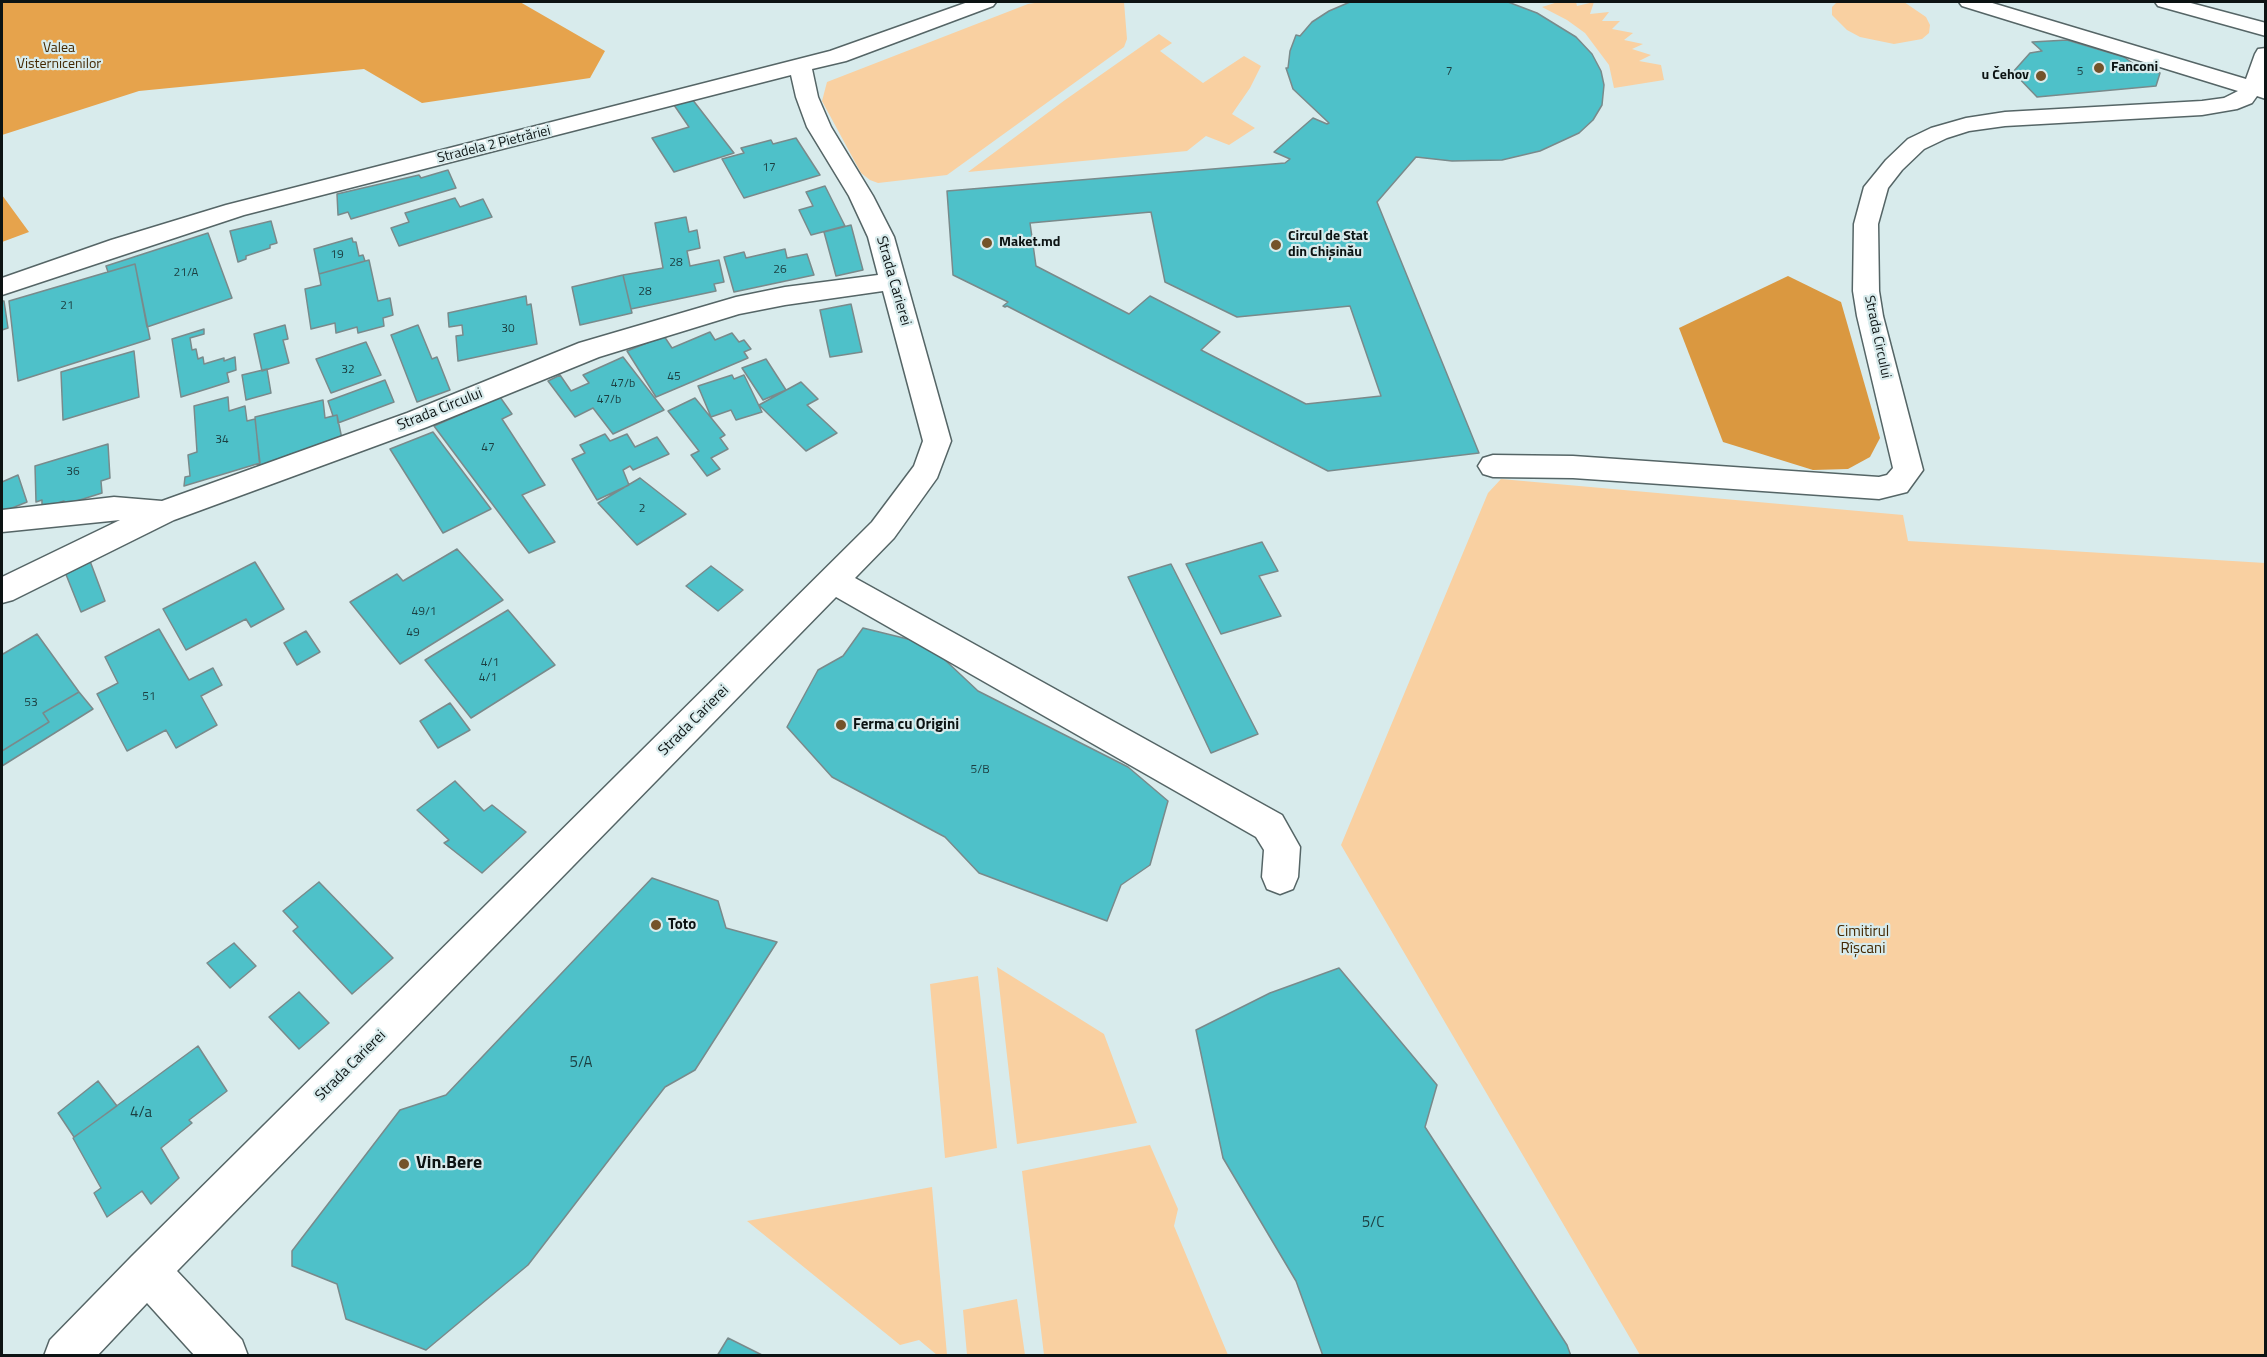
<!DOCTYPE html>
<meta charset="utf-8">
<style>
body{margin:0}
#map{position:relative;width:2267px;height:1357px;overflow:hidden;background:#d8ebec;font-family:"Titillium Web",sans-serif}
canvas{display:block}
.frame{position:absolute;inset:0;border:3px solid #0c1313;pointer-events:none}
</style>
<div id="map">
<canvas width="2267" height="1357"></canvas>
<div class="frame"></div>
</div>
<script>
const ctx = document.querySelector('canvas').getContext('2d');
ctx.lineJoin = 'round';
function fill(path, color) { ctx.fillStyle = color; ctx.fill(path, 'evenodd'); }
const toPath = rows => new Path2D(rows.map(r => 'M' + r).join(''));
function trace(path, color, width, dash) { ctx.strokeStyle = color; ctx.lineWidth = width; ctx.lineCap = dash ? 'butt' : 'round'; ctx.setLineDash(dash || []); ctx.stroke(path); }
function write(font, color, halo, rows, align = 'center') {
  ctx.font = font + ' "Titillium Web",sans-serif'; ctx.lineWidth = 4.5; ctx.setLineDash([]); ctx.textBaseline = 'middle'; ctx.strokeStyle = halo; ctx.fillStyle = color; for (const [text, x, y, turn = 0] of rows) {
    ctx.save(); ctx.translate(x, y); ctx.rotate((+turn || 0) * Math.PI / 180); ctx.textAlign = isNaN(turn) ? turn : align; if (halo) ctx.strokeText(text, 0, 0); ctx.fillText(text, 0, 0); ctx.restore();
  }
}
fill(toPath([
 [1041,2,1124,2,1127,39,1124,47,947,175,878,183,870,180,861,173,822,101,827,82,1028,4],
 [1558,2,1576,2,1577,6,1594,2,1590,14,1609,12,1602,21,1620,21,1612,29,1633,33,1624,40,1643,44,1632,49,1651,55,1639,61,1661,65,1664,80,1614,88,1609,65,1585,33,1567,20,1542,7],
 [1837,2,1904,2,1926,17,1930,25,1929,33,1922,39,1894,44,1860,37,1847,30,1832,15,1832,7],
 [1159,34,1172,43,1160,51,1203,83,1244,56,1261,66,1250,88,1232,114,1255,128,1229,145,1206,136,1187,151,968,172,1065,100],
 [1501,479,1903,515,1908,541,2265,563,2265,1355,1640,1355,1341,845,1488,493],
 [997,967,1104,1034,1137,1123,1017,1144],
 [978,976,997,1148,945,1158,930,984],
 [1150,1145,1178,1209,1174,1226,1228,1355,1044,1355,1022,1171],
 [932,1187,947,1355,937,1355,919,1340,900,1345,747,1221],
 [1017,1299,1025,1355,967,1355,963,1310]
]), '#f9d0a1');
fill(toPath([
 [2,2,520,2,605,51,590,78,422,103,364,69,139,91,2,135],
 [2,195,29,232,2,242]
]), '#e6a34c');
fill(toPath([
 [1788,276,1841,302,1880,438,1870,457,1848,469,1813,470,1723,442,1679,328]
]), '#da9840');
const building = toPath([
 [1350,2,1508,2,1537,13,1576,37,1592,54,1601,71,1604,85,1602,105,1593,120,1579,133,1540,151,1502,160,1452,161,1416,157,1377,202,1479,453,1328,471,1007,306,1005,307,1003,306,1008,302,953,275,947,191,1285,163,1290,159,1274,152,1313,118,1327,124,1329,123,1293,89,1286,68,1288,68,1290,51,1296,35,1300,36,1312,22,1329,11,1350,2],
 [1151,212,1165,282,1237,317,1350,306,1381,396,1306,404,1201,350,1220,332,1150,296,1129,314,1036,266,1030,223,1151,212],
 [2067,40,2124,57,2138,67,2160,73,2156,86,2037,97,2013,72,2030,53,2042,51,2032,42,2067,40],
 [692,99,734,153,674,172,652,138,689,127,674,105,692,99],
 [796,138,820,175,744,198,722,159,744,153,741,148,771,140,773,144,796,138],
 [448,170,456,188,351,219,348,212,338,215,337,194,419,175,421,178,448,170],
 [825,186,845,226,811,235,799,210,813,206,806,192,825,186],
 [455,198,460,207,483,199,492,217,399,246,391,228,409,222,405,213,455,198],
 [686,217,689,232,697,230,700,248,687,251,690,266,719,260,724,282,714,284,716,291,631,309,623,275,663,268,655,223,686,217],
 [271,221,277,243,270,245,270,248,246,256,246,259,238,262,230,231,271,221],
 [851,225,863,270,836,276,824,232,851,225],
 [208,233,232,298,147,327,135,264,108,272,106,266,208,233],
 [352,238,353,242,356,242,359,256,363,255,365,261,319,274,314,249,352,238],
 [785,249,787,258,807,254,814,275,734,292,724,257,744,252,746,258,785,249],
 [369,260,378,301,390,298,393,315,383,318,384,326,358,333,357,327,336,333,335,323,311,329,305,289,321,285,319,274,369,260],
 [135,264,150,339,18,381,9,301,135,264],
 [623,275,632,313,580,325,572,287,623,275],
 [526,296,527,305,531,304,537,344,458,361,456,336,463,335,462,325,449,327,448,313,526,296],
 [2,301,4,301,8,328,2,330,2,301],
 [851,304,862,352,830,357,820,310,851,304],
 [285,325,288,339,283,340,289,363,262,371,254,334,285,325],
 [418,325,432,359,437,357,450,390,417,402,391,335,418,325],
 [204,329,204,334,190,338,192,350,196,349,198,359,203,357,204,364,224,358,224,361,235,357,236,370,227,373,229,382,181,397,172,339,204,329],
 [710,332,715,340,732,333,739,342,744,340,751,349,744,352,748,358,656,397,627,351,664,336,672,348,710,332],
 [366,342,381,375,331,393,316,359,366,342],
 [134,351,139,397,63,420,61,372,134,351],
 [623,357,664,410,613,434,593,408,575,417,548,381,560,375,571,391,589,383,583,375,623,357],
 [766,359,786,390,763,400,742,368,766,359],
 [267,369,271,393,246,400,242,375,267,369],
 [732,375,734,379,744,375,762,412,736,420,731,410,711,417,698,386,732,375],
 [385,380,394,402,338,423,337,415,333,416,328,401,385,380],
 [801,382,818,399,807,405,837,433,806,451,759,405,801,382],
 [228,397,229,411,245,406,247,421,255,419,260,463,184,486,185,477,190,476,188,455,197,452,194,406,228,397],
 [500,397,512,414,502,419,545,485,522,495,555,542,529,553,434,426,500,397],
 [695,398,725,435,720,438,728,449,711,458,720,469,707,476,691,455,699,451,668,411,695,398],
 [323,400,325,418,337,415,342,439,288,455,289,459,260,468,255,417,323,400],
 [433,432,491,509,443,533,390,449,433,432],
 [605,434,610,441,627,434,635,447,657,437,669,454,633,470,630,466,623,470,629,485,597,500,572,459,585,453,580,445,605,434],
 [108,444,110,478,101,481,102,493,64,505,64,501,42,508,42,500,36,502,35,466,108,444],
 [18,475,27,502,2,512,2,482,18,475],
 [640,478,686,514,637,545,598,503,640,478],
 [1262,542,1278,571,1259,576,1281,616,1221,634,1186,564,1262,542],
 [457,549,503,600,400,664,350,602,397,574,403,581,457,549],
 [90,561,105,601,81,612,65,572,90,561],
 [255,562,284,609,251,627,246,619,186,650,163,609,255,562],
 [1171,564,1258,734,1211,753,1128,577,1171,564],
 [711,566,743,590,718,611,686,586,711,566],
 [508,610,555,665,471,718,425,660,508,610],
 [863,628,928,644,978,691,1128,767,1168,801,1150,865,1121,885,1107,921,979,873,945,837,832,777,787,727,818,670,843,656,863,628],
 [159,629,189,680,213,668,222,685,201,696,217,725,176,748,166,730,127,751,97,694,118,683,105,657,159,629],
 [306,631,320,652,297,665,284,643,306,631],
 [37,634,79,692,43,713,49,722,2,751,2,652,3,654,37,634],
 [79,692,93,709,2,766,2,751,49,722,43,713,79,692],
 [450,703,470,730,438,748,420,721,450,703],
 [455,781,484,811,492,805,526,832,482,873,444,843,449,840,417,810,455,781],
 [652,878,718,901,726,928,777,942,695,1070,665,1087,528,1265,426,1350,346,1319,337,1284,292,1266,292,1251,400,1110,446,1095,652,878],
 [319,882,393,958,352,994,293,931,298,927,283,911,319,882],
 [234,943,256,966,230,988,207,963,234,943],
 [1339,968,1437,1085,1425,1127,1567,1345,1571,1356,1323,1356,1296,1281,1223,1158,1196,1030,1270,993,1339,968],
 [299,992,329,1023,299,1049,269,1017,299,992],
 [198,1046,227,1091,189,1120,192,1123,161,1148,179,1178,151,1204,142,1191,107,1217,94,1193,101,1188,73,1138,198,1046],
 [98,1081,117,1106,74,1137,58,1113,98,1081],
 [728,1338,764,1356,717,1356,728,1338]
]);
fill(building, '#4ec1c9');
trace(building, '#798a8b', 1.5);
const minor = toPath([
 [968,2,996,2,993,6,846,61,812,69,818,97,831,127,873,196,894,237,951,441,937,478,894,538,855,578,1282,815,1300,847,1298,877,1293,889,1280,894,1267,889,1262,877,1264,850,1256,837,836,597,177,1271,242,1340,248,1356,195,1356,147,1303,97,1356,44,1356,50,1340,132,1256,872,522,914,466,923,441,883,291,785,305,739,314,599,357,427,427,174,520,13,600,2,603,2,577,120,520,2,532,2,510,114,497,162,501,407,413,579,343,736,297,785,287,878,275,868,237,849,196,807,127,796,97,791,75,244,215,2,295,2,278,111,240,226,205,830,51,968,2],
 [1959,2,1989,2,2246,79,2255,54,2258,49,2266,48,2266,99,2257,96,2252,103,2237,109,2202,115,2005,126,1969,131,1947,138,1924,149,1902,170,1888,188,1878,224,1879,291,1883,316,1923,470,1907,492,1879,499,1573,478,1493,477,1483,474,1478,466,1483,458,1493,455,1573,456,1879,477,1887,475,1893,468,1857,316,1853,291,1854,224,1864,187,1886,160,1908,139,1931,128,1966,118,2005,112,2202,101,2224,98,2238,91,1962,6,1959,2]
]);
const major = toPath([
 [2155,2,2187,2,2266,23,2266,36,2158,6,2155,2]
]);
trace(minor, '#556566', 3);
trace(major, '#556566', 3);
fill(minor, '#fff');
fill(major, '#fff');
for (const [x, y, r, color] of [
 [2099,68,6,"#74532a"],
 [2041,76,6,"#74532a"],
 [987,243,6,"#74532a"],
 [1276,245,6,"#74532a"],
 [841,725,6,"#74532a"],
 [656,925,6,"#74532a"],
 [404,1164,6,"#74532a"]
]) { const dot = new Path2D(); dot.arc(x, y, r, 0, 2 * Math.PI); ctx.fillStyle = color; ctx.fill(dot); trace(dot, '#d8ebec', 2); }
write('12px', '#1c3e40', null, [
 ["7",1449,72],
 ["5",2080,72],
 ["17",769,168],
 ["19",337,255],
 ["28",676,263],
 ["26",780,270],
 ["21/A",186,273],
 ["28",645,292],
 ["21",67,306],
 ["30",508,329],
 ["32",348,370],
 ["45",674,377],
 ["47/b",623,384],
 ["47/b",609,400],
 ["34",222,440],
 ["47",488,448],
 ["36",73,472],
 ["2",642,509],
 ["49/1",424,612],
 ["49",413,633],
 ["4/1",490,663],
 ["4/1",488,678],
 ["51",149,697],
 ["53",31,703],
 ["5/B",980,770]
]);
write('14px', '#432802', '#d8ebec', [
 ["Valea",59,49],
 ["Visternicenilor",59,65]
]);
write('bold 14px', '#0c1313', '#d8ebec', [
 ["Fanconi",2111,68],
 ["u Čehov",2029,76,"right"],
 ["Circul de Stat",1288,237],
 ["din Chișinău",1288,253],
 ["Maket.md",999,243]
], 'left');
write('14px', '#0c1313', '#d8ebec', [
 ["Stradela 2 Pietrăriei",494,145,-14],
 ["Strada Circului",1877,337,78]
]);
write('15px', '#0c1313', '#d8ebec', [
 ["Strada Carierei",893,281,74],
 ["Strada Circului",440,410,-22],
 ["Strada Carierei",694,721,-45],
 ["Strada Carierei",351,1066,-45]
]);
write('bold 15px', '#0c1313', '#d8ebec', [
 ["Ferma cu Origini",853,725],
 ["Toto",668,925]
], 'left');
write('15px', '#432802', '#d8ebec', [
 ["Cimitirul",1863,932],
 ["Rîșcani",1863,949]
]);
write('15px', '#1c3e40', null, [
 ["5/A",581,1063],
 ["4/a",141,1113],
 ["5/C",1373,1223]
]);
write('bold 18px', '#0c1313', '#d8ebec', [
 ["Vin.Bere",416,1164]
], 'left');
</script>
